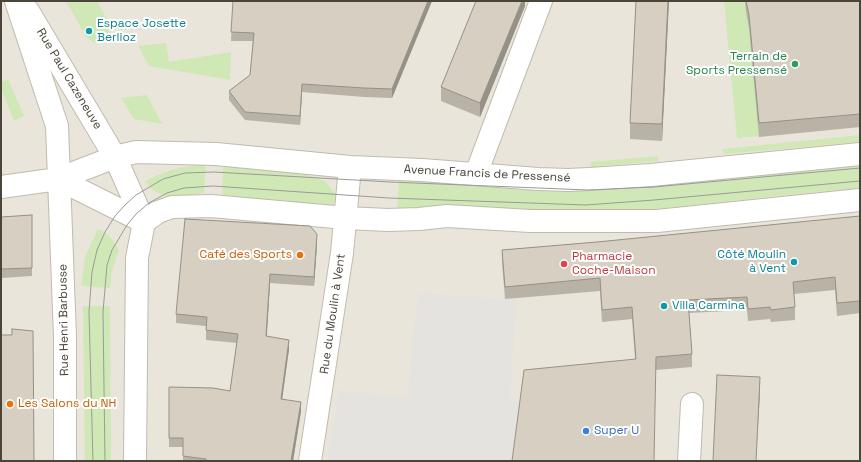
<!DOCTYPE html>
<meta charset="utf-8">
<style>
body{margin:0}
#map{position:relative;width:861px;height:462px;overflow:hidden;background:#f5f3ec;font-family:"Space Grotesk",sans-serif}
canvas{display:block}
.frame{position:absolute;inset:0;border:2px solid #4a4439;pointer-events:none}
</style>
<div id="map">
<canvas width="861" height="462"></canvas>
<div class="frame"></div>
</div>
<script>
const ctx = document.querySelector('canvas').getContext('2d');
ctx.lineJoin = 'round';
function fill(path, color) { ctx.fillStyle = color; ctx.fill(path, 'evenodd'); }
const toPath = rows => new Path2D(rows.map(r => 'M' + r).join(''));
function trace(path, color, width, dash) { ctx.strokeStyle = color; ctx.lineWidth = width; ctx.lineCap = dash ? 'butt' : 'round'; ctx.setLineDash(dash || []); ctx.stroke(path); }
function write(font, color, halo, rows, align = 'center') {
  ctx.font = font + ' "Space Grotesk",sans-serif'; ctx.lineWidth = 4; ctx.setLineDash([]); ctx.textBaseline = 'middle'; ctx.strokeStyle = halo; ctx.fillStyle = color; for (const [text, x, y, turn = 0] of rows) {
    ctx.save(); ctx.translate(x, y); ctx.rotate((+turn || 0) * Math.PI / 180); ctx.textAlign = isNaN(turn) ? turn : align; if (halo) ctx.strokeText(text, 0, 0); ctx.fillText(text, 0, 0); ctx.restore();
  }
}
fill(toPath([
 [1,1,860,1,860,461,1,461]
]), '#e9e5da');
fill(toPath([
 [66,1,97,1,111,27,109,35,103,40,95,43,87,38],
 [724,1,860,1,860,127,737,138],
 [166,43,169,62,231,52,230,80,149,66,138,46],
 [8,79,24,116,14,121,1,88,1,82],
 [147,95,162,124,134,119,121,98],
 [860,135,860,142,724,154,723,149],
 [658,156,658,161,591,167,591,162],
 [206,163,204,193,172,198,165,196,154,191,145,181,158,175,171,170,184,167],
 [860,163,860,188,765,197,680,207,600,213,559,213,438,205,411,211,397,212,399,178],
 [223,165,294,170,325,181,335,193,336,197,336,200,334,204,329,206,222,200],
 [98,229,106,233,111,238,119,250,112,270,110,288,81,286,85,257],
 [83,306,110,306,111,461,85,461]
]), '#d0e8b6');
fill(toPath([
 [418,293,473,297,505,299,516,298,510,400,522,402,514,461,327,461,339,390,407,398]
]), '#e4e3e0');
const minor = toPath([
 [16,1,57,126,65,337,65,461],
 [28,11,115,157,144,222],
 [476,174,541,1],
 [58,179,144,222],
 [1,187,58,179,115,157,136,152,216,154,350,167,422,170,538,179,568,180,589,179,651,175,860,154],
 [144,222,158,212,172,207,211,206,346,218,388,220,419,219,447,216,530,221,657,221,860,200],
 [135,461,137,258,144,222],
 [310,461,342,253,350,167],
 [689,461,692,404]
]);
trace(minor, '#c1bbae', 24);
trace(minor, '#fff', 22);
trace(toPath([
 [93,461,89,312,92,272,97,250,105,232,115,216,125,205,136,195,163,179,185,173,214,172,390,182,588,190,654,187,860,168],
 [105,461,103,312,107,265,112,250,127,225,136,214,149,203,167,193,184,188,213,186,389,198,586,205,654,200,860,181]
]), '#9a9a9a', 1);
fill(toPath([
 [233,1,432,1,392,98,364,97,302,92,300,125,245,120,229,100,229,91,250,75,253,41,231,41],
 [525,1,525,6,480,117,441,101,441,87],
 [636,1,669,1,662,141,630,139,630,123],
 [745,1,860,1,860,127,759,137,749,28,746,12],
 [32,215,32,276,1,278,1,217],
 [860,216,860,313,837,316,835,290,794,294,795,307,795,320,771,322,770,319,748,321,747,310,689,313,692,354,692,367,656,370,635,359,632,319,602,322,600,291,505,299,502,262,502,250,597,242],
 [317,244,314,286,270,283,267,336,289,349,282,399,301,411,293,461,183,461,183,447,169,447,169,387,230,391,237,343,206,340,206,326,176,323,176,314]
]), '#b9b2a6');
fill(toPath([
 [428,1,432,1,392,98,392,89],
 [522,1,525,1,525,6,480,117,480,103],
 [668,1,669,1,662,141,662,124],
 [302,84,302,92,300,125,300,116],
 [317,234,317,244,314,286,314,277],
 [270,274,270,283,266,345,266,336],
 [289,340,289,349,281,408,281,399],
 [760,377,760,393,756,461],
 [301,402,301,411,293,461,291,461]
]), '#969187');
const building = toPath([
 [233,1,428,1,392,89,364,88,302,84,300,116,245,112,229,91,250,75,254,33,231,32,233,1],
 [476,1,522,1,480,103,441,87,476,1],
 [636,1,668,1,662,124,630,123,636,1],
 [746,1,860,1,860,114,759,123,749,15,746,1],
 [32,215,32,268,1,269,1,217,32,215],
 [860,216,860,301,837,303,835,277,793,282,795,307,771,310,770,307,748,309,747,297,688,300,692,354,656,357,654,461,512,461,524,370,636,359,632,307,602,310,600,278,505,287,502,250,597,242,860,216],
 [185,219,310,226,317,234,314,277,270,274,266,336,289,340,281,399,301,402,291,461,206,461,206,459,183,456,183,438,169,438,169,387,213,388,230,391,238,334,206,330,207,317,176,314,185,219],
 [12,329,33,331,34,461,1,461,1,335,12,335,12,329],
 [717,375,760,377,756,461,713,461,717,375]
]);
fill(building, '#d7cfc1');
trace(building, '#969187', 1);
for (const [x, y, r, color] of [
 [89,31,4,"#0f9aa8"],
 [795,64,4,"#2e9e5b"],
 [300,255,4,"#e8710a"],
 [794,262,4,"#0f9aa8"],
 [564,264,4,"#e0444e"],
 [664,306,4,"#0f9aa8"],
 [10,404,4,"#e8710a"],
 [586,431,4,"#3f7fe0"]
]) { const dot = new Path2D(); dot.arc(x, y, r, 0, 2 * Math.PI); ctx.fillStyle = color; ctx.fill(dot); trace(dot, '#fff', 1.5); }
write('12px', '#0d838f', '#fff', [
 ["Espace Josette",97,24],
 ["Berlioz",97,38],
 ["Côté Moulin",786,255,"right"],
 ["à Vent",786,269,"right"],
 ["Villa Carmina",672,306]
], 'left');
write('12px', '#27864d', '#fff', [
 ["Terrain de",787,57],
 ["Sports Pressensé",787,71]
], 'right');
write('12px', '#4a4439', '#fff', [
 ["Rue Paul Cazeneuve",69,79,59],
 ["Avenue Francis de Pressensé",487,174,3],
 ["Rue du Moulin à Vent",333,314,-82],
 ["Rue Henri Barbusse",64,320,-91]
]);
write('12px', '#c56008', '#fff', [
 ["Café des Sports",292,255],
 ["Les Salons du NH",18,404,"left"]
], 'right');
write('12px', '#be3a42', '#fff', [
 ["Pharmacie",572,257],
 ["Coche-Maison",572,271]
], 'left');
write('12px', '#366cbe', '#fff', [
 ["Super U",594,431]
], 'left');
</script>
